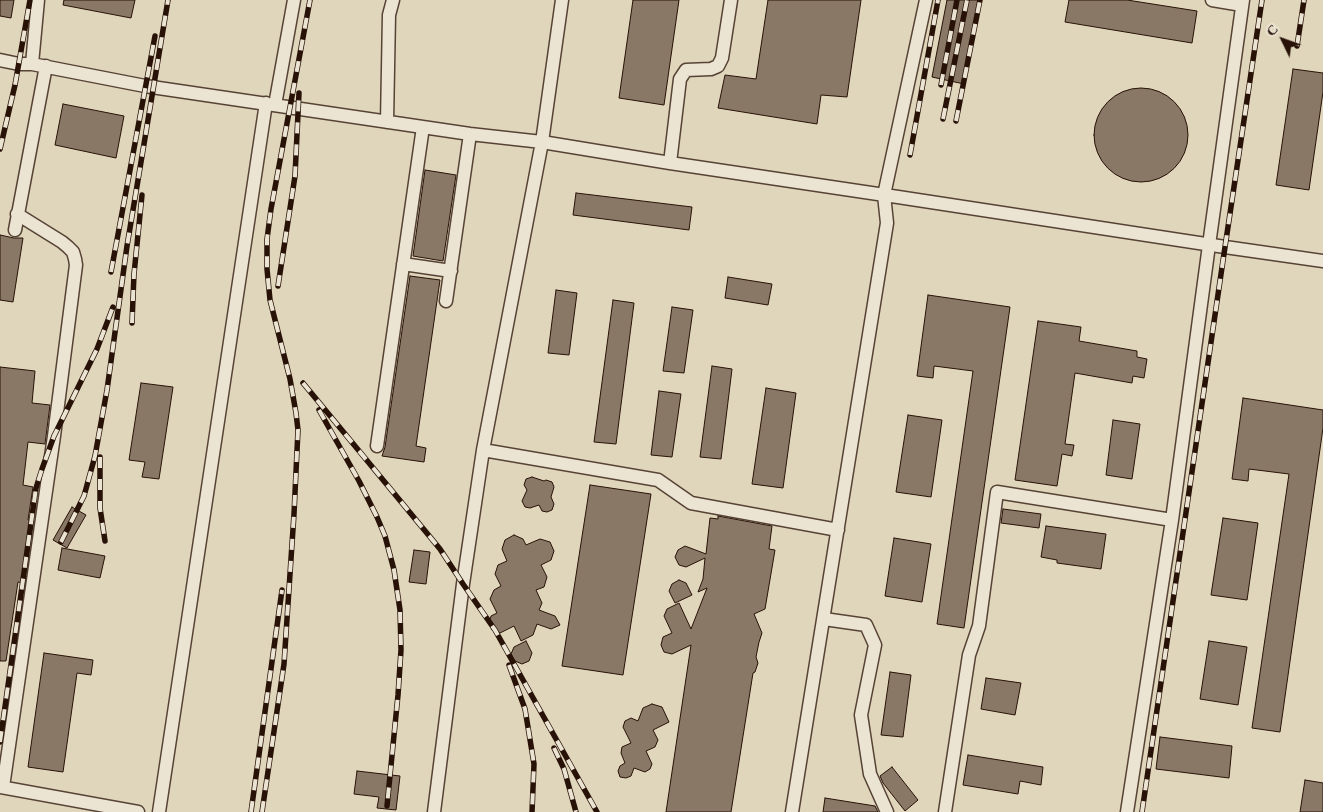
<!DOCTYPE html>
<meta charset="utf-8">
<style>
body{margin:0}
#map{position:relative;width:1323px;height:812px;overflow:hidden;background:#e0d6bb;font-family:"EB Garamond",serif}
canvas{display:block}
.north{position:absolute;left:1258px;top:15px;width:50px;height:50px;-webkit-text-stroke:4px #ebe4d3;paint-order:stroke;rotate:312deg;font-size:14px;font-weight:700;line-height:20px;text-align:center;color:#281208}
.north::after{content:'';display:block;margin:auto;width:18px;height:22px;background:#281208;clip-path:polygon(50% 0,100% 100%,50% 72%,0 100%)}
</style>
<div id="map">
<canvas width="1323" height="812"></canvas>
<div class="north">С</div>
</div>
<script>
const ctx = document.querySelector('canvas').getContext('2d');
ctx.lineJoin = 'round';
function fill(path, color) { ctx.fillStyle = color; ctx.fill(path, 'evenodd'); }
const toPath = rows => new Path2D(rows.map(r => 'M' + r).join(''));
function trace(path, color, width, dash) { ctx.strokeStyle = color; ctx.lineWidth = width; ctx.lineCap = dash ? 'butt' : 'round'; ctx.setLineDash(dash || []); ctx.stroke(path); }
const building = toPath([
 [0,0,14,0,11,18,0,16,0,0],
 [64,0,135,0,131,18,63,5,64,0],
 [633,0,679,0,664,105,619,98,633,0],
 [768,0,861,0,847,97,821,95,817,124,718,108,725,75,756,79,768,0],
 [947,0,981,0,964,84,932,77,947,0],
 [1069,0,1127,0,1197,11,1192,43,1065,22,1069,0],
 [1293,69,1323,73,1323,92,1309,190,1276,185,1293,69],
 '1094 135a47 47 0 1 1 94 0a47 47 0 1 1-94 0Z',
 [63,104,124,116,116,158,55,145,63,104],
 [425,170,456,175,443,261,413,256,425,170],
 [576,193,692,207,689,230,573,215,576,193],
 [0,235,14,238,23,238,13,302,0,300,0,235],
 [410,276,440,280,416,446,426,448,424,462,382,456,385,447,410,276],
 [728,277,772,284,768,305,725,298,728,277],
 [556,290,577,293,569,355,548,353,556,290],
 [928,295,1010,307,964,628,937,624,973,371,934,366,933,378,917,376,928,295],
 [613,300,634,303,616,444,594,442,613,300],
 [672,307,693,310,684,373,663,371,672,307],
 [1038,321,1081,327,1079,341,1137,351,1137,357,1147,359,1144,378,1133,376,1132,383,1075,373,1065,444,1074,445,1072,456,1062,454,1057,486,1015,480,1038,321],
 [712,366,732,369,721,459,700,457,712,366],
 [0,367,35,371,32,403,50,405,45,444,28,442,23,485,33,487,28,520,33,521,24,583,18,582,6,661,0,661,0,367],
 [141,383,173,387,159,479,142,477,145,462,129,460,141,383],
 [766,388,796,393,783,488,752,484,766,388],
 [659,391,681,394,672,457,651,455,659,391],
 [1243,398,1323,410,1323,428,1280,732,1252,728,1289,474,1249,469,1248,481,1232,479,1243,398],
 [908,415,942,420,931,497,896,492,908,415],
 [1113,420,1140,424,1132,479,1106,475,1113,420],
 [532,477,544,481,546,480,552,482,554,487,551,497,554,504,552,510,547,512,542,511,539,505,530,508,525,507,522,501,527,490,524,485,526,479,532,477],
 [590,485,651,494,623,675,562,666,590,485],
 [72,507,86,515,67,548,53,540,72,507],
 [1003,509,1041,514,1039,528,1001,523,1003,509],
 [718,516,772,526,769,549,775,550,765,609,754,614,762,633,759,642,756,657,758,663,755,672,753,673,731,812,666,812,691,645,672,654,664,652,661,645,663,637,672,633,664,616,667,609,679,603,691,629,707,588,698,592,703,579,705,558,686,567,679,565,675,557,678,550,685,546,706,554,710,518,718,519,718,516],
 [1223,518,1258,523,1247,600,1211,595,1223,518],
 [1046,526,1106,534,1101,569,1057,563,1057,560,1041,557,1046,526],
 [514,535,523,539,526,545,540,539,550,542,554,551,551,560,541,565,547,577,544,587,536,590,542,603,539,610,555,616,560,625,551,629,537,624,533,635,521,641,514,626,500,633,492,630,489,623,491,616,497,613,490,599,494,590,501,586,495,574,498,565,507,561,502,549,505,540,514,535],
 [894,538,931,544,922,602,885,596,894,538],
 [62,548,105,556,100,578,58,570,62,548],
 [414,550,430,552,426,584,409,582,414,550],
 [679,580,686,583,692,595,675,603,669,591,672,584,679,580],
 [526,641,532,653,529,661,522,664,515,661,511,654,514,647,526,641],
 [1209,641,1247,647,1238,705,1200,699,1209,641],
 [44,653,93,660,91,675,77,673,63,772,28,767,44,653],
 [890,672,911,675,903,737,881,735,890,672],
 [986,678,1021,683,1015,715,981,709,986,678],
 [652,704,662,707,669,722,653,730,658,740,655,747,646,751,652,764,650,769,645,772,634,768,631,776,626,778,620,777,618,771,620,766,625,763,621,753,622,747,631,743,623,727,625,721,631,718,638,721,643,708,652,704],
 [1160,737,1232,746,1229,778,1156,769,1160,737],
 [968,755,1043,767,1041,785,1020,781,1018,794,963,785,968,755],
 [892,767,918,800,905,811,883,783,880,776,892,767],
 [357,771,400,776,396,810,377,808,379,797,354,794,357,771],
 [1305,780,1323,783,1323,812,1300,812,1305,780],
 [825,798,875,806,878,812,823,812,825,798]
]);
fill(building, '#887865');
trace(building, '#281208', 1);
const minor = toPath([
 [1212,0,1242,5],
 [0,60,19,64,32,64,145,86,470,134,542,142,670,163,898,197,1225,247,1323,261],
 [32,64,38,0],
 [275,105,294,0],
 [387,122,389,15,393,0],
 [670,163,680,79,686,70,711,69,718,66,722,58,731,0],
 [15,230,46,66],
 [403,264,451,271],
 [446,301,470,134],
 [377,446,423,127],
 [483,450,658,480,691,503,838,530],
 [824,619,866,625,875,645,861,715,870,774,887,812],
 [0,787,138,812],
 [3,787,54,436,76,265,75,259,73,252,68,247,62,242,17,214],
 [159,812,266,103],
 [434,812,463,584,483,450,542,142,562,0],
 [792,812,887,223,884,195,926,0],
 [945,812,969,655,979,626,997,492,1172,520],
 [1127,812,1172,520,1209,245,1243,0]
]);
trace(minor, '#564335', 15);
trace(minor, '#ebe4d3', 12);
const rail = toPath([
 [1297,46,1304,0],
 [941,85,957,0],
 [943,119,967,0],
 [956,121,980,0],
 [0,149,15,85,30,0],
 [910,155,938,0],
 [111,272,155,36],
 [278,286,295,176,299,93],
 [132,323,134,274,142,195],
 [303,383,440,549,463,584,495,630,597,812],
 [319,410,359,481,377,517,385,536,394,570,400,610,401,650,398,695,387,806],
 [100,457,100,508,105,541],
 [61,542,84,496,95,456,107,390,127,246,168,0],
 [509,665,525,709,534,764,532,812],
 [0,742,36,488,42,469,54,436,97,349,113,307],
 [554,748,564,769,576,812],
 [251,812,282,590],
 [262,812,284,664,294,514,298,430,296,413,290,379,270,300,267,269,267,239,271,209,310,0],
 [1142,812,1225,247,1262,0]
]);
trace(rail, '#281208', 5.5);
trace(rail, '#ebe4d3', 4, [11]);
</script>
